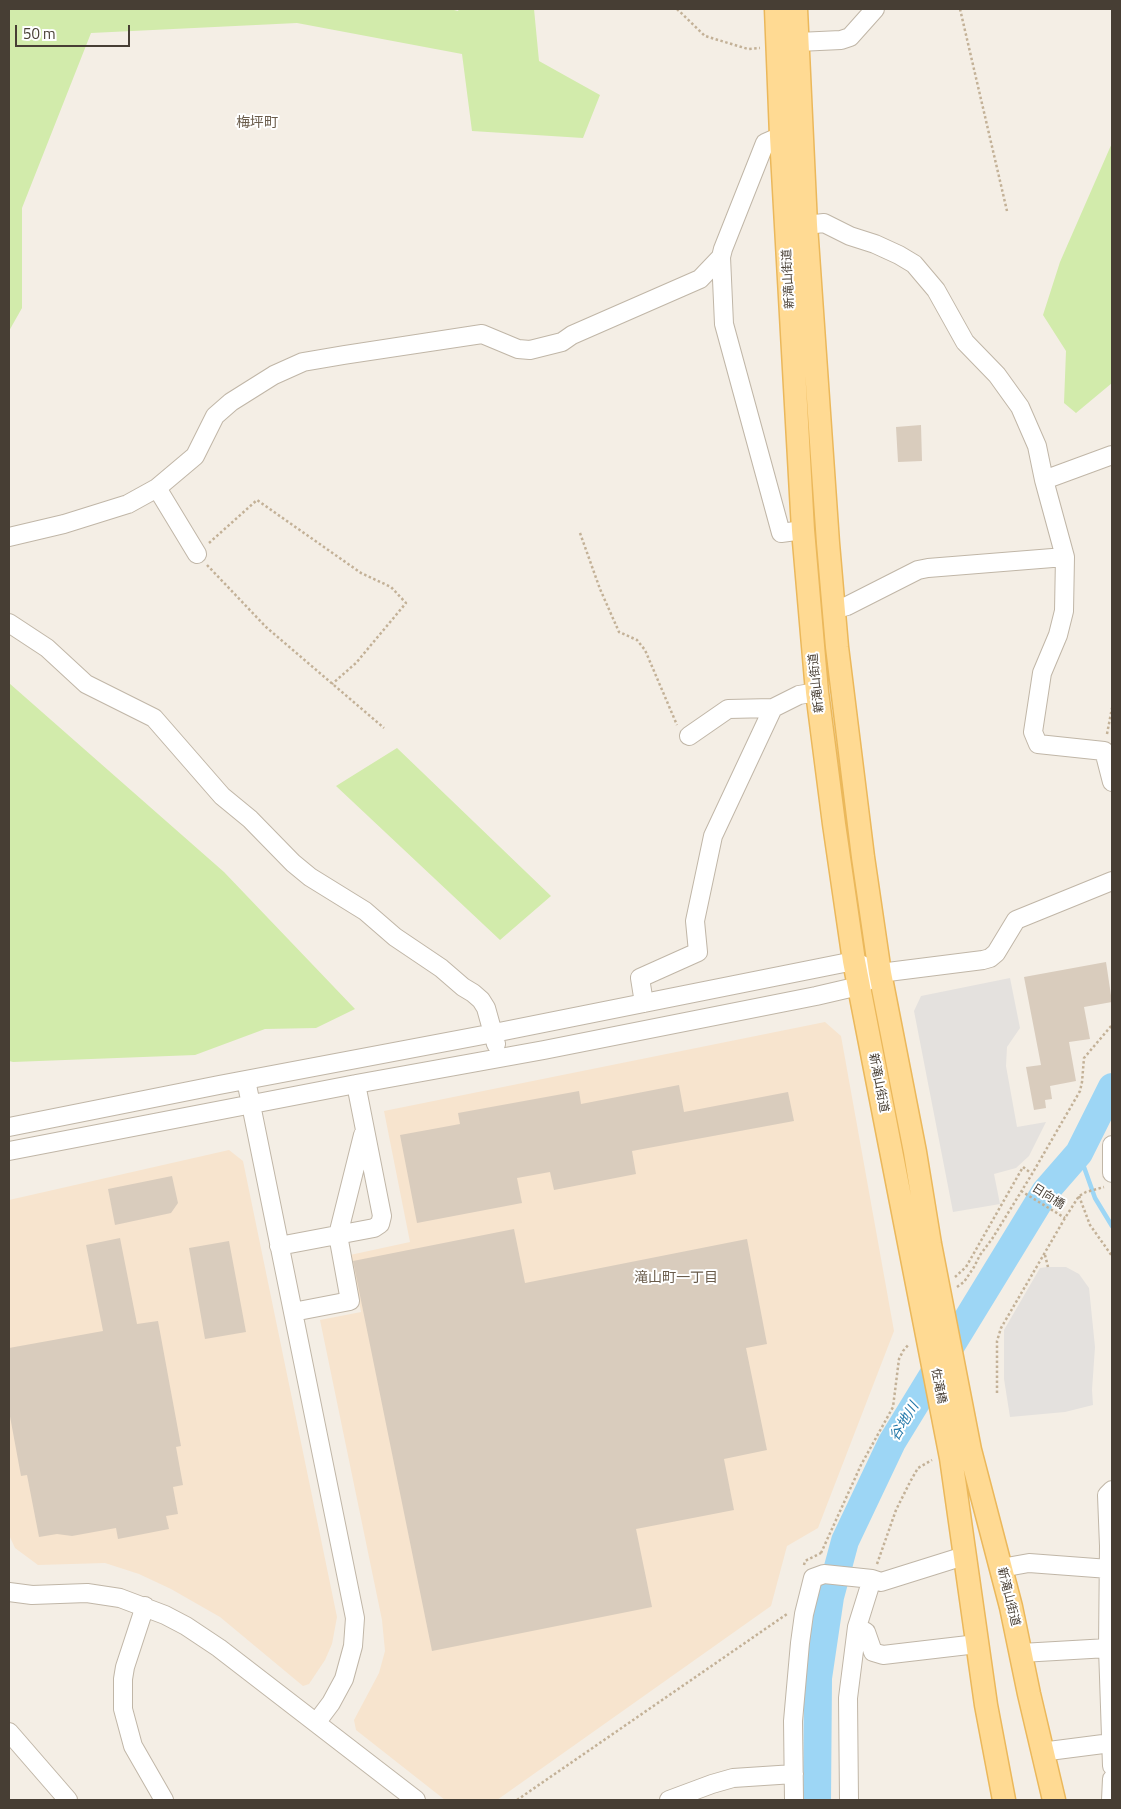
<!DOCTYPE html>
<meta charset="utf-8">
<style>
body{margin:0}
#map{position:relative;width:1121px;height:1809px;overflow:hidden;background:#f4eee5;font-family:"Titillium Web",sans-serif}
canvas{display:block}
.frame{position:absolute;inset:0;border:10px solid #473e34;pointer-events:none}
.scale{position:absolute;left:15px;top:25px;width:115px;height:22px;box-sizing:border-box;border:2px solid #473e34;border-top:0;padding-left:6px;font-size:15px;line-height:18px;white-space:nowrap;color:#473e34;-webkit-text-stroke:4px #fff;paint-order:stroke}
</style>
<div id="map">
<canvas width="1121" height="1809"></canvas>
<div class="frame"></div>
<div class="scale">50 m</div>
</div>
<script>
const ctx = document.querySelector('canvas').getContext('2d');
ctx.lineJoin = 'round';
function fill(path, color) { ctx.fillStyle = color; ctx.fill(path, 'evenodd'); }
const toPath = rows => new Path2D(rows.map(r => 'M' + r).join(''));
function trace(path, color, width, dash) { ctx.strokeStyle = color; ctx.lineWidth = width; ctx.lineCap = dash ? 'butt' : 'round'; ctx.setLineDash(dash || []); ctx.stroke(path); }
function write(font, color, halo, rows, align = 'center') {
  ctx.font = font + ' "Titillium Web","Noto Sans JP",sans-serif'; ctx.lineWidth = 4; ctx.setLineDash([]); ctx.textBaseline = 'middle'; ctx.strokeStyle = halo; ctx.fillStyle = color; for (const [text, x, y, turn = 0] of rows) {
    ctx.save(); ctx.translate(x, y); ctx.rotate((+turn || 0) * Math.PI / 180); ctx.textAlign = isNaN(turn) ? turn : align; if (halo) ctx.strokeText(text, 0, 0); ctx.fillText(text, 0, 0); ctx.restore();
  }
}
fill(toPath([
 [825,1022,841,1036,894,1331,818,1528,787,1546,771,1606,497,1800,445,1800,356,1730,354,1720,379,1673,385,1651,382,1620,320,1320,361,1312,350,1255,410,1242,384,1111],
 [229,1150,243,1161,337,1617,332,1644,325,1660,309,1684,303,1686,220,1617,171,1589,139,1574,105,1563,38,1565,15,1548,9,1535,9,1200]
]), '#f7e4ce');
fill(toPath([
 [9,9,450,9,458,11,459,9,534,9,539,61,600,95,583,138,472,131,462,54,297,23,91,33,22,208,22,308,9,331],
 [1112,143,1112,383,1076,413,1064,403,1066,351,1043,315,1060,262],
 [9,683,224,872,355,1009,316,1028,265,1029,195,1055,13,1062,9,1061],
 [397,748,551,896,500,940,336,786]
]), '#d2ebab');
fill(toPath([
 [1010,978,1020,1028,1007,1047,1006,1066,1017,1127,1046,1122,1029,1156,1016,1168,994,1174,1000,1204,953,1212,914,1011,921,996],
 [1048,1267,1066,1267,1079,1274,1089,1288,1095,1347,1092,1390,1093,1405,1065,1412,1010,1417,1004,1379,1004,1330,1040,1268]
]), '#e4e1de');
trace(toPath([
 [1079,1153,1095,1198,1112,1226]
]), '#9dd6f5', 4.5);
trace(toPath([
 [817,1800,818,1678,830,1597,845,1541,892,1442,1045,1192,1079,1153,1112,1087]
]), '#9dd6f5', 28);
fill(toPath([
 [921,425,922,461,898,462,896,427],
 [1106,962,1112,1002,1084,1007,1090,1039,1069,1042,1076,1081,1050,1086,1052,1099,1045,1100,1046,1108,1034,1110,1026,1067,1041,1065,1024,977],
 [679,1085,684,1112,788,1092,794,1121,632,1151,636,1174,554,1190,550,1172,517,1178,522,1203,417,1223,400,1135,460,1124,458,1113,579,1091,581,1104],
 [172,1176,178,1203,171,1213,115,1225,108,1189],
 [514,1229,525,1283,747,1239,767,1344,746,1348,767,1450,724,1459,734,1510,636,1529,652,1607,432,1651,353,1261],
 [120,1238,137,1324,158,1321,181,1446,176,1447,183,1485,173,1487,178,1514,166,1516,169,1529,118,1539,116,1528,72,1536,57,1534,39,1537,27,1475,21,1476,9,1411,9,1348,103,1331,86,1245],
 [229,1241,246,1332,205,1339,189,1248]
]), '#d9ccbd');
const minor = toPath([
 [798,42,841,40,850,37,875,9],
 [781,136,765,143,723,249,721,257,724,324,781,533,803,530],
 [806,225,824,223,850,236,875,244,899,255,914,264,936,290,965,342,997,375,1020,407,1037,446,1044,480,1065,557,1064,611,1058,635,1042,673,1033,732,1038,744,1104,751,1112,782],
 [1044,480,1112,455],
 [157,488,197,554],
 [9,537,64,524,128,504,157,488,195,456,215,416,231,402,274,375,303,362,344,355,482,334,518,349,530,350,562,342,572,335,700,279,721,257],
 [833,610,847,606,918,570,928,568,1065,557],
 [9,623,47,648,86,684,154,718,222,796,250,819,293,863,310,877,365,911,395,937,441,968,463,987,473,993,481,1000,486,1008,496,1044],
 [689,736,728,709,773,708],
 [644,1003,640,978,698,952,695,921,713,836,773,708,799,695,817,692],
 [246,1080,355,1618,353,1646,344,1679,331,1703,316,1723],
 [9,1127,219,1085,494,1033,854,961,866,967],
 [1112,1145,1112,1173],
 [9,1151,356,1084,544,1050,816,996,859,986,880,973,983,960,990,958,996,953,1016,920,1112,881],
 [279,1246,374,1228,380,1224,382,1216,356,1084],
 [293,1312,350,1301,338,1235,363,1135],
 [1112,1490,1107,1495,1109,1546,1108,1648,1112,1766],
 [1001,1568,1029,1563,1109,1569],
 [9,1592,32,1595,87,1593,120,1598,165,1615,186,1626,219,1648,416,1800],
 [145,1606,125,1667,123,1679,123,1709,133,1746,164,1800],
 [857,1627,866,1632,873,1652,883,1655,977,1644],
 [1021,1653,1108,1648],
 [9,1732,68,1800],
 [1041,1752,1111,1743],
 [669,1800,712,1784,733,1778,794,1774],
 [794,1800,793,1721,800,1643,804,1614,813,1578,824,1574,872,1579,881,1582,964,1556],
 [849,1800,848,1698,857,1627,872,1579],
 [1111,1800,1112,1779]
]);
const major = toPath([
 [776,9,781,136,803,530,817,692,834,824,854,961,951,1458,986,1705,1004,1800],
 [796,9,806,225,828,543,837,647,863,857,880,973,915,1152,930,1244,970,1450,1011,1607,1029,1694,1054,1800]
]);
trace(minor, '#c0b6a7', 20);
trace(major, '#ebb85b', 25);
trace(toPath([
 [677,9,705,36,748,49,760,48],
 [960,9,1007,211],
 [580,533,600,589,619,632,637,640,645,650,677,725],
 [209,543,257,500,361,573,391,587,406,603,356,663,332,684],
 [207,565,266,627,384,728],
 [1107,734,1112,708],
 [1021,1191,1065,1218],
 [1079,1196,1090,1225,1112,1256],
 [1045,1255,1048,1267],
 [955,1277,966,1267,1023,1167,1032,1174],
 [957,1287,964,1282,974,1267,980,1255,992,1239,1032,1174,1080,1091,1082,1082,1084,1058,1112,1025],
 [997,1393,997,1341,1001,1328,1065,1218,1079,1196,1086,1192,1104,1187],
 [821,1553,861,1465,893,1407,899,1359,903,1351,909,1344],
 [877,1564,896,1510,910,1482,918,1468,932,1460],
 [804,1565,805,1561,821,1553],
 [517,1800,787,1614]
]), '#c3b197', 2.5, [2.5, 2.5]);
trace(minor, '#fff', 18);
trace(major, '#ffda93', 22);
write('12px', '#473e34', '#fff', [
 ["新滝山街道",789,279,-93],
 ["新滝山街道",817,683,-96],
 ["新滝山街道",878,1083,79],
 ["日向橋",1048,1197,32],
 ["佐滝橋",938,1386,79],
 ["新滝山街道",1008,1597,76]
]);
write('14px', '#6a5c4b', '#fff', [
 ["梅坪町",257,124],
 ["滝山町一丁目",676,1279]
]);
write('italic 14px', '#2478a9', '#fff', [
 ["谷地川",905,1422,-59]
]);
</script>
